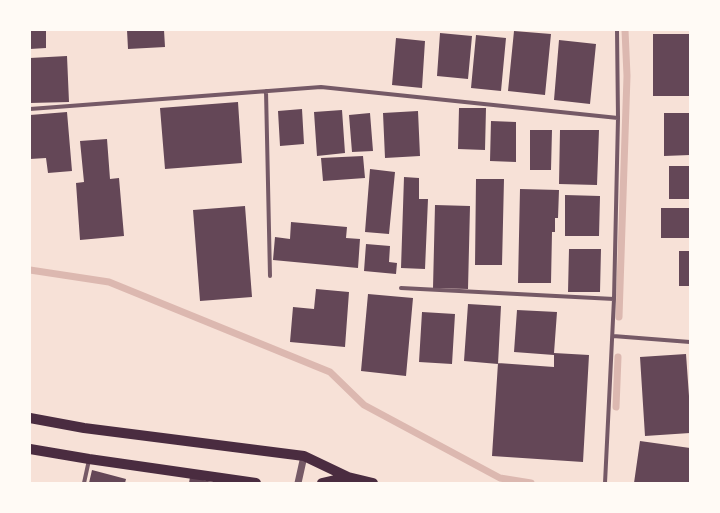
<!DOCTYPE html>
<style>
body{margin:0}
#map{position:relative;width:720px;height:513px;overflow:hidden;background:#f7e1d7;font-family:"Titillium Web",sans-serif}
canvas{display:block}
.frame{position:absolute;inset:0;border:31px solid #fffaf5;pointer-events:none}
</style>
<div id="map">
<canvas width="720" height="513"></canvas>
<div class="frame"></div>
</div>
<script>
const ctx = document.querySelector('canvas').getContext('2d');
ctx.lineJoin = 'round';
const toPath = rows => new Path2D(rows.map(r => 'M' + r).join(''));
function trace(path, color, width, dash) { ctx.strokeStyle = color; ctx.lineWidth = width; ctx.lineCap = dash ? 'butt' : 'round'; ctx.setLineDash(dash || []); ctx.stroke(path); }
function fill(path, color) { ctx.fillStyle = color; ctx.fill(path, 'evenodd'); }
trace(toPath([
 [30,270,109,282,330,372,364,405,500,478,531,483],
 [619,317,627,76,625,30],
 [616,407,618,357]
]), '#dcb8b0', 7);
fill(toPath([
 [30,30,46,30,46,48,30,49],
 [127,30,164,30,165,47,128,49],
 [514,31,551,34,545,95,508,91],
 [440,33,472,36,468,79,437,76],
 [653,34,690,34,690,96,653,96],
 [476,35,506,38,501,91,471,88],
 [396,38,425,41,422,88,392,85],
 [559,40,596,44,590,104,554,100],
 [67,56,69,102,30,103,30,58],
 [238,102,242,163,165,169,160,108],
 [459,108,486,108,485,150,458,149],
 [302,109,304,144,280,146,278,111],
 [342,110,345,153,317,156,314,112],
 [418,111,420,156,385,158,383,113],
 [67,112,72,171,48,173,46,158,30,159,30,115],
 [370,113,373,151,352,152,349,115],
 [664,113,690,113,690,155,664,156],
 [491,121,516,122,516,162,490,161],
 [530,130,552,130,551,170,530,170],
 [560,130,599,130,597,185,559,184],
 [107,139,110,179,119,178,124,236,80,240,76,183,84,182,80,141],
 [363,156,365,178,323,181,321,158],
 [669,166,690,166,690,199,669,199],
 [370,169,395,172,389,234,365,232],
 [404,177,419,178,419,199,428,199,425,269,401,268],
 [476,179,504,179,502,265,475,265],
 [520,189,559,190,558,218,555,218,555,232,552,232,551,283,518,283],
 [565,195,600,196,599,236,565,236],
 [435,205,470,206,468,289,433,288],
 [245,206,252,297,200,301,193,210],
 [661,208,690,208,690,238,661,238],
 [291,222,347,227,346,238,360,239,358,268,273,260,275,237,290,239],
 [366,244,390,246,389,262,397,263,396,274,364,271],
 [569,249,601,249,600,292,568,292],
 [679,251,690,251,690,286,679,286],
 [316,289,349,292,345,347,290,342,293,307,314,309],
 [368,294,413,298,406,376,361,371],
 [468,304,501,306,498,364,464,361],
 [517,310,557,312,554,353,589,355,583,462,492,456,498,363,554,367,554,355,514,352],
 [422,312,455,314,452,364,419,362],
 [686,354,690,410,690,433,645,436,640,357],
 [640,441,690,448,690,483,634,483],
 [92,470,126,479,125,483,89,483],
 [190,477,212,482,212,483,189,483]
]), '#644757');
trace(toPath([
 [266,91,270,276],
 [30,109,321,87,618,118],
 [401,288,614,299],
 [613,336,690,342],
 [84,483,89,460],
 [605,483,614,299,618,118,617,30]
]), '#755966', 4);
trace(toPath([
 [298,483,304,456]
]), '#755966', 7);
trace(toPath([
 [30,418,84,428,304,456,348,477,373,483],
 [30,449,89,459,256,483],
 [322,483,348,477]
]), '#4a2c40', 10);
</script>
